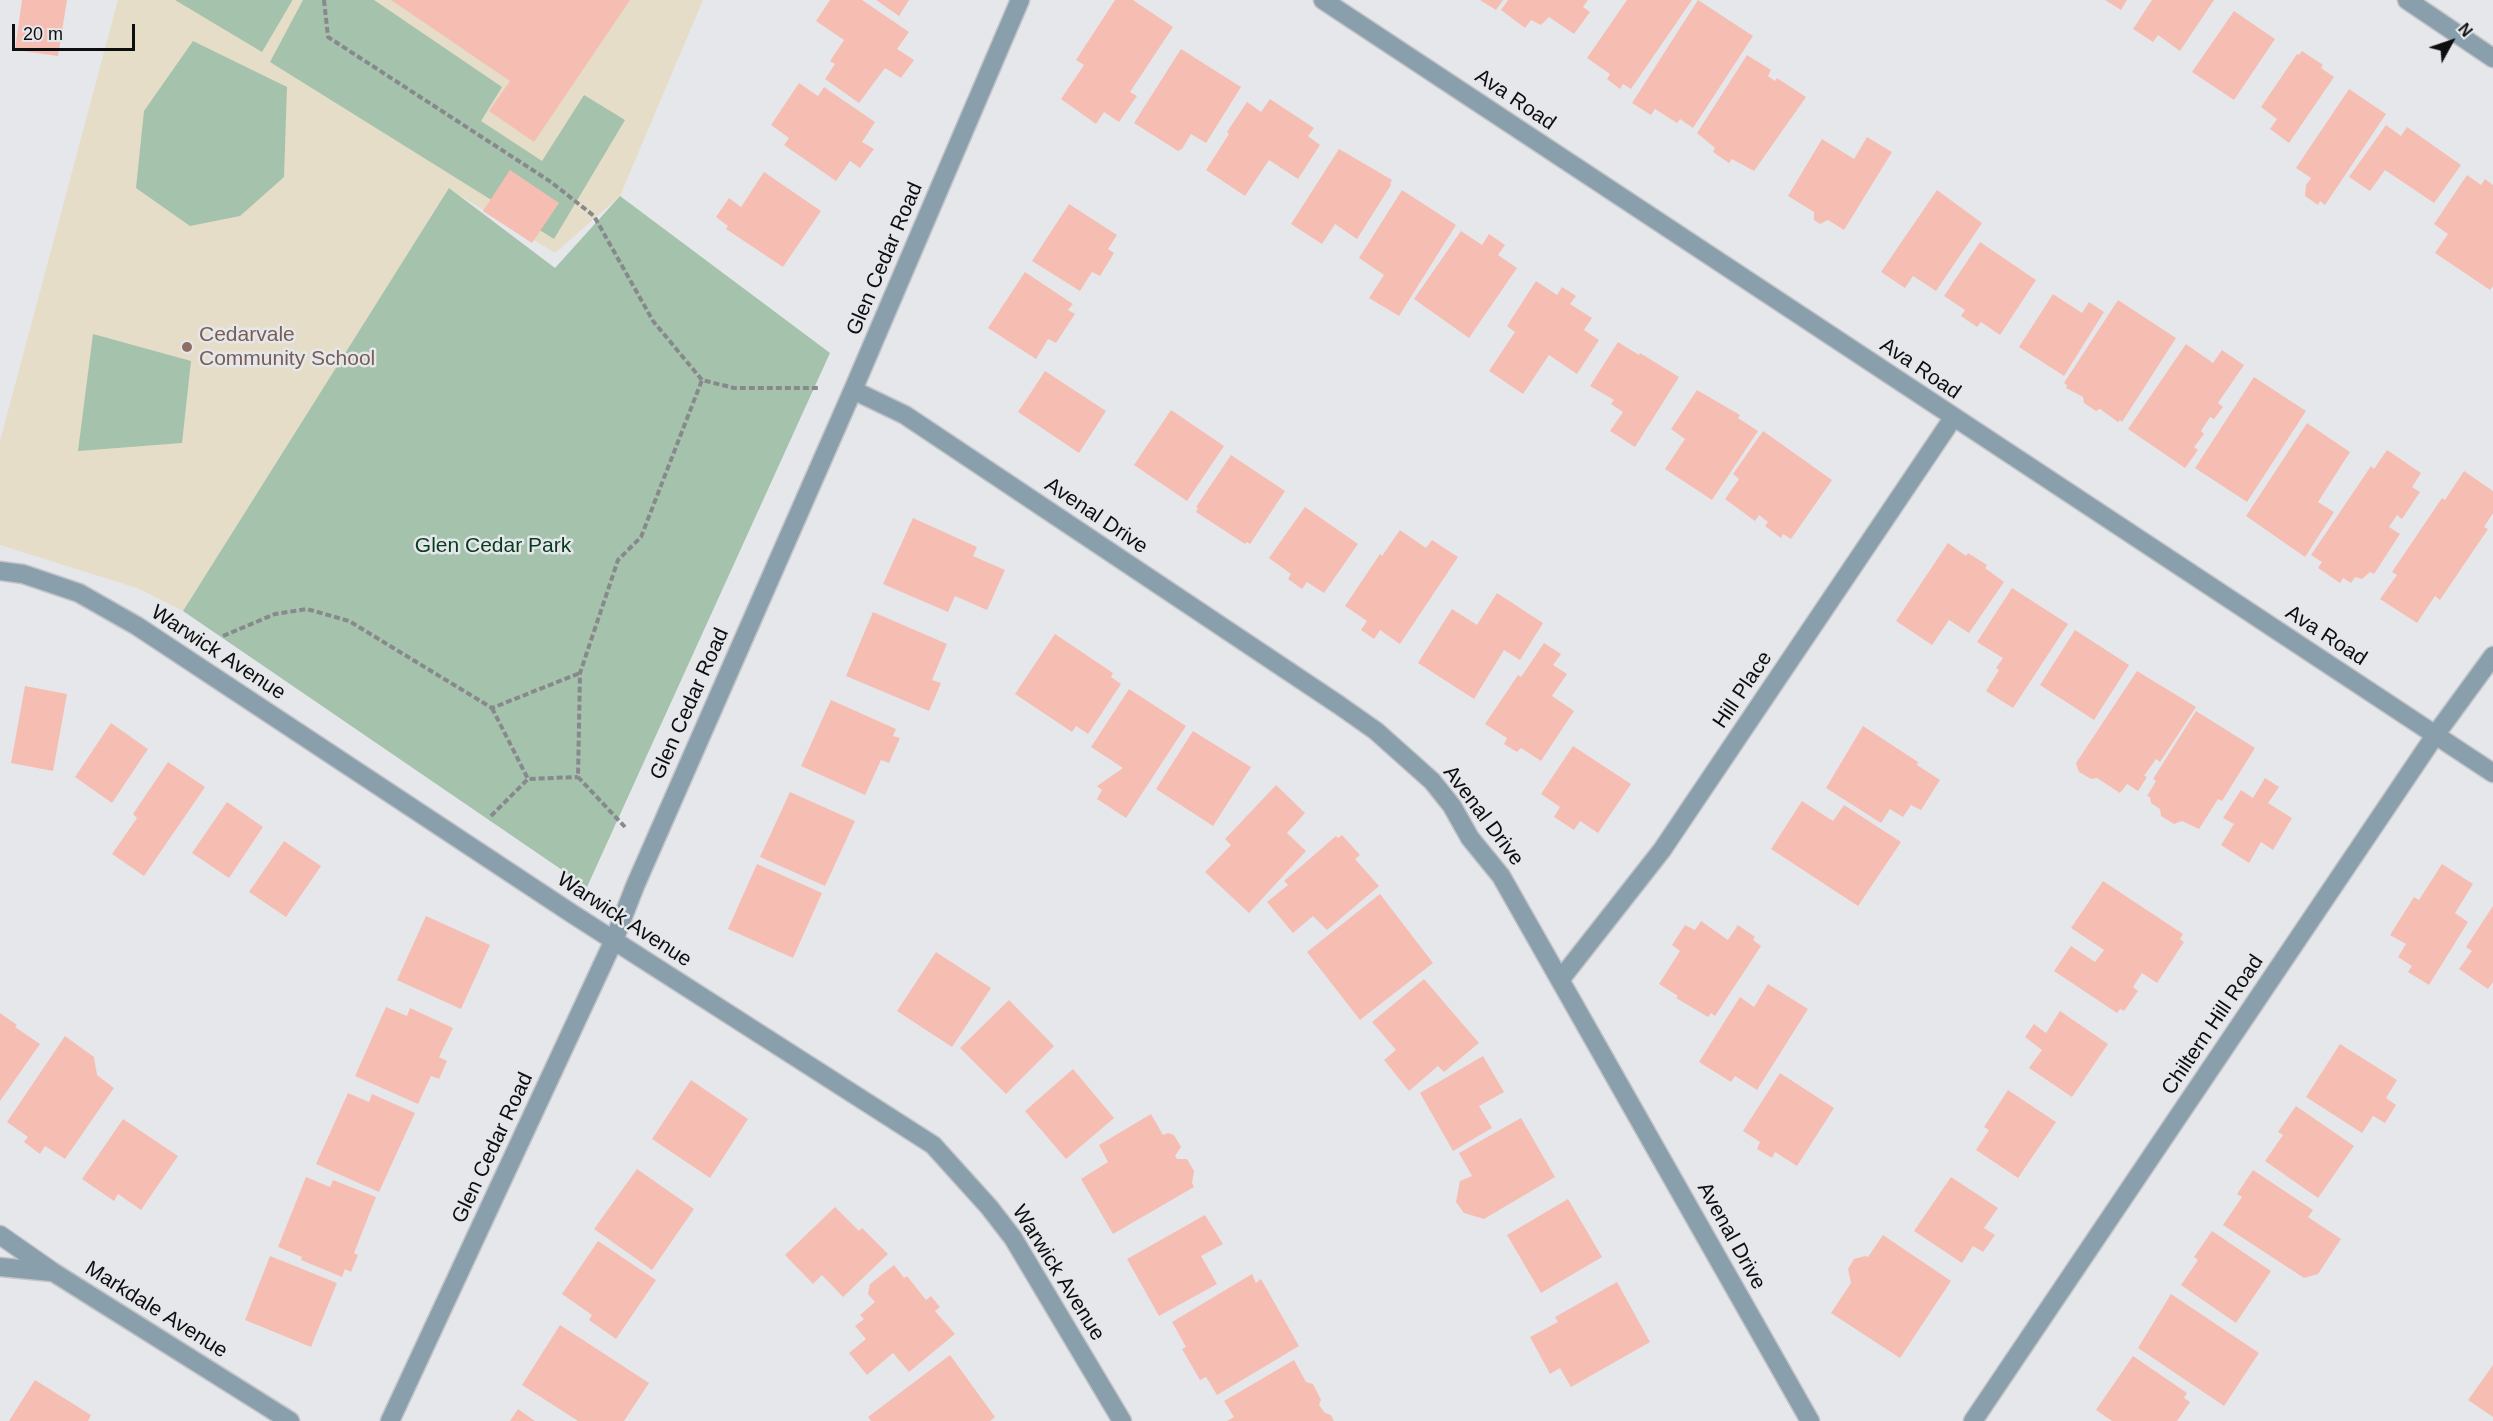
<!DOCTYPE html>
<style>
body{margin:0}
#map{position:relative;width:2493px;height:1421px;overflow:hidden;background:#e5e7eb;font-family:Arial,sans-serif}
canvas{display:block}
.north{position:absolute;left:2421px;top:12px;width:60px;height:60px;-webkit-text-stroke:4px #e5e7eb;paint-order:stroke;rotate:50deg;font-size:16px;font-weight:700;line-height:24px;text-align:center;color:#0d0e0f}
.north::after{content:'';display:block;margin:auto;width:21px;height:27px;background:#0d0e0f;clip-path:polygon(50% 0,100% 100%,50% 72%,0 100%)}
.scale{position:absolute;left:12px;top:24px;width:123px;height:27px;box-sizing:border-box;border:3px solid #0d0e0f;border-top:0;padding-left:8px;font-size:18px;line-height:21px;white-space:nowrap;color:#0d0e0f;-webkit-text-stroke:4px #e5e7eb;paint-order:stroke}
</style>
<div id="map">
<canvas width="2493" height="1421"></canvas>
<div class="north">N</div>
<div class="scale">20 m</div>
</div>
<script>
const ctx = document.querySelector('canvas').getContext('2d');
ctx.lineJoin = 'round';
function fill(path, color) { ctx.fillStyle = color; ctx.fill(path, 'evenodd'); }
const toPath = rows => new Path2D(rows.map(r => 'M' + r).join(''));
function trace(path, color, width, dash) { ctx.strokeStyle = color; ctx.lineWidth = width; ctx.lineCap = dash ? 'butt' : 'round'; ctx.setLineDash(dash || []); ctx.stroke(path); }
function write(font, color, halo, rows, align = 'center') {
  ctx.font = font + ' Arial,sans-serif'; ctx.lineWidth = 5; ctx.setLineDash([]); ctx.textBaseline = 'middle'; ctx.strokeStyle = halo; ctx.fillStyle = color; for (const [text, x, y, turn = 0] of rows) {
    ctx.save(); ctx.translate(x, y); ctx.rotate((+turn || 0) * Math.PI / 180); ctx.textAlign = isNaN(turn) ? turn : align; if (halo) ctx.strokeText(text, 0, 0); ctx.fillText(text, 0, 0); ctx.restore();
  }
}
fill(toPath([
 [118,0,703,0,620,196,555,253,449,189,183,611,137,588,0,545,0,441]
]), '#e5ddc7');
fill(toPath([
 [175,0,292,0,292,1,262,52],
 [303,0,374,0,502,87,481,121,542,161,584,95,625,120,554,239,270,62],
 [193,41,287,87,284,177,240,216,190,226,136,188,144,111],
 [449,188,555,268,620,196,830,353,587,887,183,611],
 [93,334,191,361,182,443,78,451]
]), '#a5c2ac');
fill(toPath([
 [22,0,67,0,58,56,15,50],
 [391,0,630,0,534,142,489,111,510,81],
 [830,0,862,0,909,32,897,49,914,60,901,78,885,68,859,103,825,79,835,64,830,61,844,40,816,21],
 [876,0,909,0,899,16],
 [1115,0,1133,0,1173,27,1130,92,1137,96,1119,122,1104,112,1096,124,1061,99,1084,65,1076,60],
 [1480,0,1503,0,1496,10],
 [1508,0,1588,0,1583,7,1590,12,1574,34,1549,17,1541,25,1531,20,1525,28,1501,10],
 [1627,0,1692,0,1631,89,1623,84,1620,89,1607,79,1610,74,1587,58],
 [1698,0,1753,36,1693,128,1680,119,1677,123,1655,109,1651,115,1632,103],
 [2105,0,2127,0,2121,10],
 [2152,0,2214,0,2180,51,2158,35,2153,42,2133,29],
 [2234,11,2275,39,2234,100,2192,72],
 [1181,49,1241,87,1206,143,1191,134,1182,149,1178,151,1134,123],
 [2302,51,2323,65,2321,68,2334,77,2289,143,2270,129,2277,119,2261,107,2297,54,2299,55],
 [1747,55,1771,70,1768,76,1775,81,1777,78,1806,97,1754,171,1732,159,1729,163,1713,152,1715,148,1697,133],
 [799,83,818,96,824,87,875,122,862,142,874,149,860,168,850,161,836,181,784,145,789,138,771,125],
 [2349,89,2386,114,2325,205,2320,201,2318,205,2305,196,2306,185,2311,178,2296,168],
 [1270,99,1314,128,1308,136,1320,145,1298,179,1269,160,1245,196,1206,170,1229,134,1227,132,1247,102,1261,112],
 [2386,125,2401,136,2407,127,2461,165,2434,203,2385,170,2370,191,2349,177],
 [1867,137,1892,152,1844,230,1828,220,1820,224,1814,220,1814,212,1788,196,1822,139,1854,159],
 [1339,149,1392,180,1390,184,1391,185,1357,239,1335,224,1322,244,1291,224],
 [510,170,559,203,532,243,483,211],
 [764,172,821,211,783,267,726,229,728,226,716,217,729,198,741,207],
 [2467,175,2481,185,2485,179,2493,185,2493,286,2490,290,2435,253,2448,234,2434,224],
 [1402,190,1456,225,1399,316,1369,298,1384,275,1359,258],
 [1937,190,1982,223,1936,291,1913,276,1905,288,1881,272],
 [1069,204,1117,235,1108,249,1114,253,1100,276,1092,272,1080,291,1032,261],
 [1461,231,1482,245,1489,234,1505,245,1498,255,1517,268,1469,338,1414,299],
 [1980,242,2036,280,2000,335,1981,322,1977,327,1961,316,1965,310,1944,296],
 [1025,272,1073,304,1068,310,1075,314,1056,343,1048,339,1036,359,988,328],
 [1536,281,1557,295,1562,287,1576,296,1570,304,1592,318,1584,330,1599,340,1577,374,1549,355,1523,394,1489,371,1515,332,1507,326],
 [2053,294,2082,313,2089,302,2104,312,2064,376,2019,347],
 [2118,300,2176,338,2122,422,2120,420,2118,422,2100,409,2096,411,2084,403,2083,397,2066,388,2067,385,2064,383],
 [1618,342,1639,355,1640,353,1679,377,1635,447,1610,431,1623,412,1611,404,1614,400,1590,386],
 [2186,344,2213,363,2222,350,2244,365,2218,403,2223,407,2214,419,2210,417,2201,431,2204,434,2194,447,2198,450,2185,468,2128,429],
 [1045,371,1106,411,1079,453,1018,412],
 [2254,377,2306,411,2247,502,2195,468],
 [1697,390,1740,415,1738,418,1758,431,1712,500,1665,469,1685,439,1671,429],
 [1171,410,1224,446,1187,501,1134,465],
 [2307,423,2350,452,2318,502,2334,512,2305,557,2246,516],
 [1763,431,1832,480,1791,539,1783,534,1781,538,1765,526,1768,522,1759,515,1755,521,1725,499,1739,479,1733,474],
 [2387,450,2421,473,2412,487,2420,492,2402,519,2397,515,2389,527,2400,534,2374,574,2370,572,2362,579,2355,577,2351,583,2343,578,2340,583,2318,568,2322,562,2311,555,2371,466,2374,469],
 [1231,455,1285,491,1250,544,1247,542,1245,544,1196,512,1198,508,1196,507],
 [2464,471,2493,491,2493,513,2484,527,2488,529,2440,600,2435,596,2417,623,2380,599,2397,575,2392,572,2442,498,2445,500],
 [1305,507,1358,544,1324,593,1307,582,1302,589,1288,579,1291,574,1269,558],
 [913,518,977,547,973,556,1005,570,987,610,955,596,948,612,883,584],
 [1400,530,1426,548,1432,540,1458,557,1400,644,1380,630,1374,639,1361,630,1367,621,1345,606,1380,554,1382,556],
 [1948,543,1966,556,1968,553,1987,565,1985,568,2004,582,1969,633,1949,620,1932,645,1896,621],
 [2012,588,2068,624,2013,708,1986,691,1999,670,1996,668,2003,658,1977,642],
 [1497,593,1543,623,1520,660,1504,650,1474,699,1418,663,1452,609,1477,625],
 [873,612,947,644,932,680,941,683,929,711,846,676],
 [2075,630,2129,665,2094,720,2040,685],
 [1055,634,1113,673,1111,677,1121,684,1088,734,1076,726,1072,732,1015,694],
 [1544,643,1561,654,1553,665,1567,674,1552,696,1574,711,1541,761,1521,748,1517,752,1504,744,1507,738,1485,724,1518,675,1521,677],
 [2137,671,2196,707,2160,762,2156,759,2144,776,2147,777,2138,791,2127,784,2120,793,2097,778,2091,779,2079,772,2076,763],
 [25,686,67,694,53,771,11,763],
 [1129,689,1186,726,1126,818,1097,799,1102,790,1097,786,1123,768,1091,747],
 [831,700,896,729,893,736,900,738,889,763,881,760,865,795,801,766],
 [2196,711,2255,748,2222,801,2218,799,2199,829,2182,821,2174,824,2161,816,2160,809,2151,803,2150,797,2147,796,2156,781,2153,779],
 [111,723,148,749,112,803,75,777],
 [1863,726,1918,762,1917,765,1940,780,1921,810,1911,805,1903,817,1890,809,1881,823,1826,788],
 [1193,731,1251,767,1213,826,1156,789],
 [1573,746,1631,784,1598,833,1580,821,1574,830,1554,817,1560,807,1541,794],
 [168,762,205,787,144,876,112,854,137,818,133,814],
 [2265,778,2279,787,2268,803,2292,818,2273,850,2261,842,2249,863,2221,845,2234,824,2223,818,2241,790,2253,798],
 [1276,785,1305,813,1287,833,1306,851,1249,913,1205,872,1231,845,1225,839],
 [790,792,855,821,825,886,760,857],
 [1802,801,1833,821,1844,805,1901,842,1858,906,1771,849],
 [227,802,263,827,229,878,192,853],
 [1342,835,1360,855,1355,859,1379,886,1327,930,1313,916,1293,933,1267,902,1288,885,1284,881,1336,836,1338,838],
 [284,841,321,866,286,917,249,892],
 [757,864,822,893,793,958,728,929],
 [2442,864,2473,884,2455,913,2468,922,2429,985,2408,972,2412,966,2398,957,2406,944,2390,935,2414,897,2419,900],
 [2103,881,2183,934,2180,939,2184,942,2157,983,2142,973,2133,987,2138,991,2124,1011,2120,1009,2117,1013,2054,971,2071,946,2095,962,2104,950,2071,928],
 [1380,894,1433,963,1360,1020,1307,952],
 [2493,906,2493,982,2488,989,2459,969,2472,951,2466,947],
 [426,916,490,945,461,1009,397,980],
 [1701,921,1728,940,1738,925,1755,937,1753,940,1761,946,1715,1016,1711,1013,1708,1017,1676,998,1678,996,1659,984,1680,951,1672,945,1685,925,1695,930],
 [936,952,991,988,952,1047,897,1011],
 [1424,979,1479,1043,1444,1072,1438,1066,1409,1091,1384,1060,1396,1050,1372,1022],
 [1768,984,1808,1009,1757,1090,1735,1076,1731,1082,1699,1062,1740,997,1754,1007],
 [1009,1000,1054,1046,1006,1094,960,1048],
 [386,1007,407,1016,410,1008,453,1028,439,1057,447,1061,439,1079,431,1076,418,1104,355,1076],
 [2060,1011,2108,1044,2072,1097,2029,1068,2042,1050,2025,1037,2034,1024,2046,1033],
 [0,1013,17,1025,15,1027,40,1044,0,1101],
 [65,1036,94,1057,97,1075,114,1088,65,1159,45,1146,40,1154,24,1142,28,1137,7,1122],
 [2340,1044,2397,1080,2386,1098,2396,1105,2385,1123,2373,1116,2362,1133,2306,1097],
 [1483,1056,1504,1092,1479,1106,1492,1128,1453,1151,1420,1093],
 [1073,1069,1114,1118,1066,1159,1025,1111],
 [1780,1073,1834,1108,1797,1166,1775,1152,1772,1158,1757,1149,1760,1142,1743,1131],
 [691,1080,748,1119,710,1178,652,1139],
 [2008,1090,2056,1122,2018,1178,1976,1150,1989,1130,1984,1127],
 [348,1093,369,1102,372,1094,415,1113,379,1192,316,1164],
 [2296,1106,2354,1146,2318,1198,2265,1161,2283,1135,2278,1132],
 [1151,1114,1163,1135,1168,1133,1174,1135,1181,1147,1175,1156,1177,1159,1187,1159,1194,1171,1192,1183,1194,1187,1113,1234,1081,1179,1108,1162,1099,1145],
 [1521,1118,1555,1177,1484,1219,1464,1213,1456,1202,1460,1181,1472,1176,1459,1153],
 [123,1119,178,1156,141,1210,118,1194,114,1201,82,1179],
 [637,1169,694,1209,652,1270,594,1229],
 [2253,1170,2313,1210,2308,1217,2341,1239,2318,1274,2304,1278,2223,1225,2242,1197,2237,1194],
 [306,1177,330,1187,333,1180,376,1197,354,1253,358,1255,351,1272,345,1269,342,1277,301,1260,302,1257,278,1247],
 [1951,1177,1998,1208,1984,1228,1995,1235,1983,1252,1973,1246,1962,1263,1914,1231],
 [1568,1199,1602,1257,1541,1293,1507,1235],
 [835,1207,859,1231,862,1228,888,1254,843,1297,822,1275,813,1284,785,1255],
 [1205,1215,1223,1244,1201,1256,1217,1284,1159,1316,1127,1259],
 [2212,1231,2271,1271,2236,1323,2181,1285,2198,1260,2194,1257],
 [1883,1235,1951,1281,1900,1358,1831,1313,1851,1283,1848,1269,1854,1259,1865,1256,1868,1257],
 [598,1241,656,1280,616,1339,589,1320,592,1315,562,1294],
 [270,1256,337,1283,311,1347,245,1320],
 [894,1265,904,1278,907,1276,926,1300,931,1296,940,1307,935,1311,955,1334,909,1372,893,1353,867,1375,849,1353,866,1339,855,1326,864,1319,860,1315,875,1302,868,1294,870,1284],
 [1252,1274,1256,1283,1261,1279,1299,1346,1217,1395,1206,1377,1200,1380,1182,1349,1186,1347,1172,1322],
 [1617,1282,1650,1342,1571,1387,1560,1368,1550,1374,1530,1337,1558,1322,1555,1317],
 [2171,1294,2259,1353,2224,1406,2138,1348],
 [560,1325,649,1383,624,1421,578,1421,522,1385],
 [950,1355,995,1417,990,1421,871,1421,868,1417],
 [2133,1356,2187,1393,2184,1398,2190,1402,2177,1421,2112,1421,2096,1410],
 [1294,1360,1306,1382,1313,1384,1321,1400,1319,1405,1325,1413,1331,1415,1334,1421,1227,1421,1234,1417,1224,1401],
 [2493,1365,2493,1417,2468,1400],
 [35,1380,91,1415,88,1421,9,1421],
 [518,1409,535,1421,510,1421]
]), '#f6beb3');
const minor = toPath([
 [1323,0,2493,773],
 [2407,0,2493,58],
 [853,390,905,415,1339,705,1376,731,1432,781,1452,806,1470,838,1501,876,1810,1421],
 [0,571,23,574,79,593,137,626,571,913,933,1145,989,1207,1013,1238,1122,1421],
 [1560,980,1662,850,1953,418],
 [0,1235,53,1272,290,1421],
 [0,1267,51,1272],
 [390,1421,614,940,635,886,853,390,1020,0],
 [1973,1421,2436,734,2493,656]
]);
trace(minor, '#c2c4c8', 21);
trace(toPath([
 [324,0,328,37,551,182,594,216,653,321,702,380,734,388,820,388],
 [223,636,275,614,307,609,349,621,492,708,580,673],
 [492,708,528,779],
 [491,816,528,779,578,777],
 [625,827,578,777,580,673,618,560,641,537,702,380]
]), '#88898c', 4, [6, 3]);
trace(minor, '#8a9fac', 18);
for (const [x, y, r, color] of [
 [187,347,6,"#8d6e63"]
]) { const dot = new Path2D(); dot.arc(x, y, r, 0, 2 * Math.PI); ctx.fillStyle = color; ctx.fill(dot); trace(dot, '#e5e7eb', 2); }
write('21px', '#0d0e0f', '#e5e7eb', [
 ["Ava Road",1515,100,34],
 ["Glen Cedar Road",885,259,-67],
 ["Ava Road",1920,369,34],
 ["Avenal Drive",1096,516,34],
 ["Ava Road",2326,636,33],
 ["Warwick Avenue",218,653,33],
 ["Hill Place",1743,690,-56],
 ["Glen Cedar Road",690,704,-66],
 ["Avenal Drive",1483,816,53],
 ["Warwick Avenue",624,920,33],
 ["Chiltern Hill Road",2213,1025,-56],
 ["Glen Cedar Road",493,1148,-65],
 ["Avenal Drive",1731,1236,61],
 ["Warwick Avenue",1058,1273,58],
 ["Markdale Avenue",156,1310,32]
]);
write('21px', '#785e54', '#e5e7eb', [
 ["Cedarvale",199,335],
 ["Community School",199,359]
], 'left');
write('21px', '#053c1d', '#e5e7eb', [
 ["Glen Cedar Park",493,546]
]);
</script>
